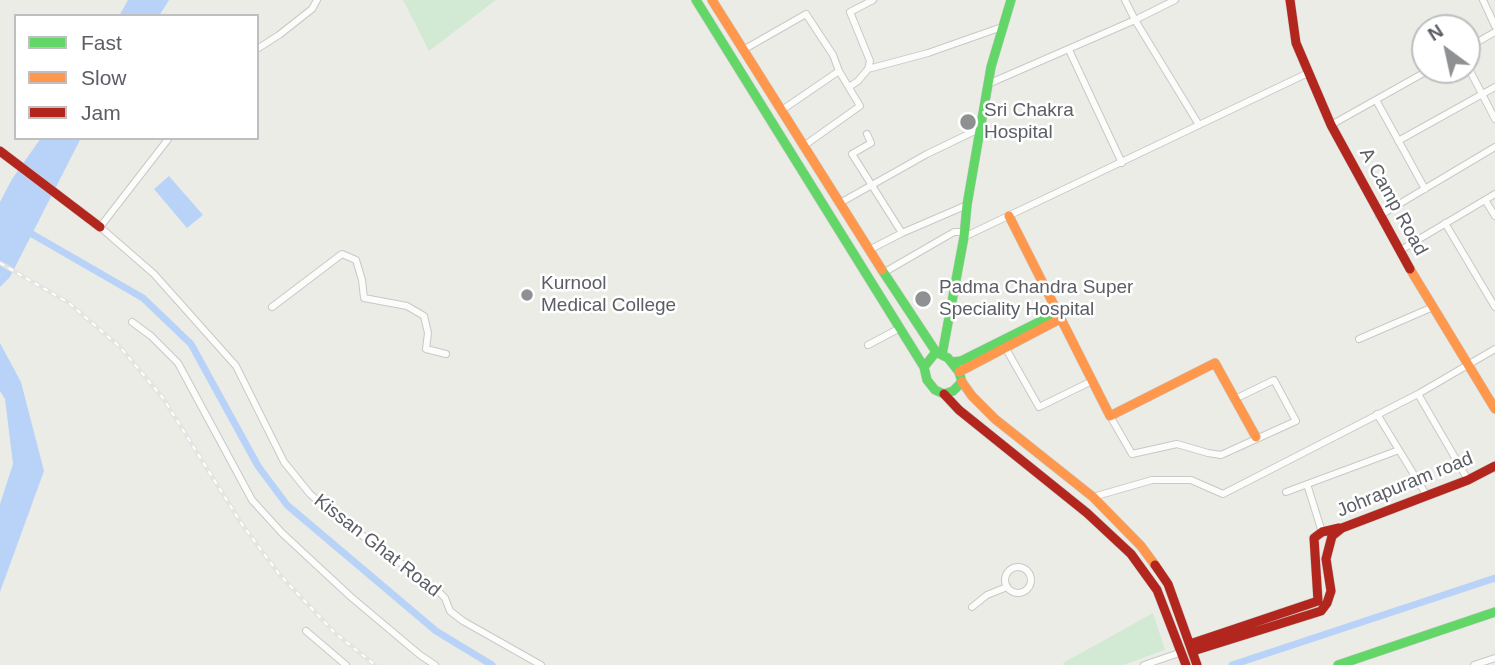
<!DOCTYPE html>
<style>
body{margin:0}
#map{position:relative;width:1495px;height:665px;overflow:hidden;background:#ecece6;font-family:Arial,sans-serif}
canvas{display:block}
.legend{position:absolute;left:14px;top:14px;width:245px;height:126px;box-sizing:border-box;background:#fff;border:2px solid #bdbfc1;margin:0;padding:9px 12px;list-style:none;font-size:21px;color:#5b5e65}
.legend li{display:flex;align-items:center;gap:14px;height:35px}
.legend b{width:35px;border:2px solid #bdbfc1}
.north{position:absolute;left:1411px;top:14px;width:70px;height:70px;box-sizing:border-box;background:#fff;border:2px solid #bdbfc1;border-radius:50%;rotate:327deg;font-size:19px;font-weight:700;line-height:28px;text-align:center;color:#5b5e65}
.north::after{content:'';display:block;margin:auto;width:24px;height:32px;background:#8e9092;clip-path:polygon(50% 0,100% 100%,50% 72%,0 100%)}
</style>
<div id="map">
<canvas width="1495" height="665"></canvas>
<ul class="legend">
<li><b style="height:9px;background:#63d668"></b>Fast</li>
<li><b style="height:9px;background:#ff974d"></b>Slow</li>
<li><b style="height:9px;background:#b3261e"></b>Jam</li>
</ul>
<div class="north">N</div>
</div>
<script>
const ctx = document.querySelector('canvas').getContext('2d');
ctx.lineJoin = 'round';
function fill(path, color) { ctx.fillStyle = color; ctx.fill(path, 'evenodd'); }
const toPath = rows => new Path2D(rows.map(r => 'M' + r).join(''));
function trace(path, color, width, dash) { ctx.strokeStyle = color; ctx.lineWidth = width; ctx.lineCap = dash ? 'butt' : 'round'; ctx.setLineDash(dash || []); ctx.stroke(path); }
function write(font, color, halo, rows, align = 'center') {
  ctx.font = font + ' Arial,sans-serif'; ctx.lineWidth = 5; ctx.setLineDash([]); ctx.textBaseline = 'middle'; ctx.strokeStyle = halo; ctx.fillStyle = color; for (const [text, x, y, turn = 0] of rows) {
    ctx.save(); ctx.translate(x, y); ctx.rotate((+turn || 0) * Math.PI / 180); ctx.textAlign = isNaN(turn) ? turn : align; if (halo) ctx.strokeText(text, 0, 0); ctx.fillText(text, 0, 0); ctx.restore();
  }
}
fill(toPath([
 [403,0,496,0,429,51],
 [1153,613,1165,650,1123,665,1064,665,1063,663]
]), '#d2ead3');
fill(toPath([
 [128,0,169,0,159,16,119,16],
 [41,138,81,138,10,277,0,287,0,202,12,179],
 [169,176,203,215,187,228,154,189],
 [0,343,21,382,44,471,0,592,0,504,13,464,5,399,0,391]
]), '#b9d3f8');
trace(toPath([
 [25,230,143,298,191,344,258,466,287,505,436,631,492,665],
 [1232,665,1495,578]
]), '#b9d3f8', 7);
const street = toPath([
 [1125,0,1135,20,1199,125],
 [1483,0,1495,26],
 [1467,48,1495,32],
 [257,49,279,35,312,9,317,0],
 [743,50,806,14,833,55,839,71,782,110],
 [1069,50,1122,163],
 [1467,65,1495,119],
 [868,69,870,61,850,12,873,0],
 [988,84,1135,20,1175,0],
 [849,87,858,81,868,69,928,53,1002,27],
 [1376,100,1425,189],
 [1331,125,1429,70],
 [867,134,871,143,852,154,902,233,967,205],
 [169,138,100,227,154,274,236,366,284,462,310,494,335,516,434,587,445,598,450,611,463,621,541,665],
 [1398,141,1495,87],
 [805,145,860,106,839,71],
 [1485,200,1495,216],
 [840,203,927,154,979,129],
 [1379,216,1495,147],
 [1445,223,1495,307],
 [964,237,1308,73],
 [869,250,902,233],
 [1399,251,1495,194],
 [883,273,954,232,965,232],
 [272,307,342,254,356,260,362,280,364,298,407,306,424,316,428,333,426,349,446,354],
 [132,322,151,336,178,363,252,500,282,533,351,597,420,655,435,665],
 [1359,339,1433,307],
 [868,345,900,328],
 [1005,347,1039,407,1092,381],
 [1418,394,1468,480],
 [1377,414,1427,496],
 [1110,416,1132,454,1177,444,1208,453,1221,455,1296,421,1274,380,1235,399],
 [1307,484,1322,532],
 [1286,492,1399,450],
 [1093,497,1152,480,1191,480,1223,494,1418,394,1495,349],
 '1005 580a13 13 0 1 1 26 0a13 13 0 1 1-26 0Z',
 [972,607,987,595,1007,587],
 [306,631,346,665],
 [1144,665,1182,652],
 [1474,665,1495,658]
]);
const fast = toPath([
 [696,0,924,367],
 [882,270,936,352,948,358,959,372,962,382,953,391,944,394,935,390,927,380,924,367,936,352],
 [942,355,964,237,967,205,991,67,1011,0],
 [952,362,961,361,1057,313],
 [1338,665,1495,612]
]);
const slow = toPath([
 [712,0,882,270],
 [1009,216,1110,416,1215,363,1256,437],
 [1410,269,1495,409],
 [959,372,1060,319],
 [962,382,972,396,995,419,1093,497,1141,546,1155,565]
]);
const jam = toPath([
 [1290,0,1296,43,1331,125,1410,269],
 [0,151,100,227],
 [944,394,959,410,1087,513,1131,554,1157,590,1186,665],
 [1155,565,1168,584,1197,665],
 [1190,644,1318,601,1314,538,1322,532,1339,528],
 [1193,651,1321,611,1327,603,1331,591,1326,559,1332,536,1342,528,1468,480,1495,466]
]);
trace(street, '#c8c8c7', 8);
trace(fast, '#cacbcb', 10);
trace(slow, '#cacbcb', 10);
trace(jam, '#cacbcb', 10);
trace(street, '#fcfcfb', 6);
trace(fast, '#63d668', 9);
trace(slow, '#ff974d', 9);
trace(jam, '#b3261e', 9);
const rail = toPath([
 [0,263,69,303,120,347,163,398,241,523,279,574,335,633,375,665]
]);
trace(rail, '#e4e4e3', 4.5);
trace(rail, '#fff', 2, [5]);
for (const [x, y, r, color] of [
 [968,122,9,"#8e9092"],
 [527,295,7,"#8e9092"],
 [923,299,9,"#8e9092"]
]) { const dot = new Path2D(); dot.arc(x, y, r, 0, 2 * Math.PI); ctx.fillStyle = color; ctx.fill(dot); trace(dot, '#fff', 2.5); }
write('19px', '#5b5e65', '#fff', [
 ["Sri Chakra",984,111],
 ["Hospital",984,133],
 ["Kurnool",541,284],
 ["Medical College",541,306],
 ["Padma Chandra Super",939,288],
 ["Speciality Hospital",939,310]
], 'left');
write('19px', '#5b5e65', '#fff', [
 ["A Camp Road",1393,202,61],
 ["Johrapuram road",1405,485,-22],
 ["Kissan Ghat Road",377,546,38]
]);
</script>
